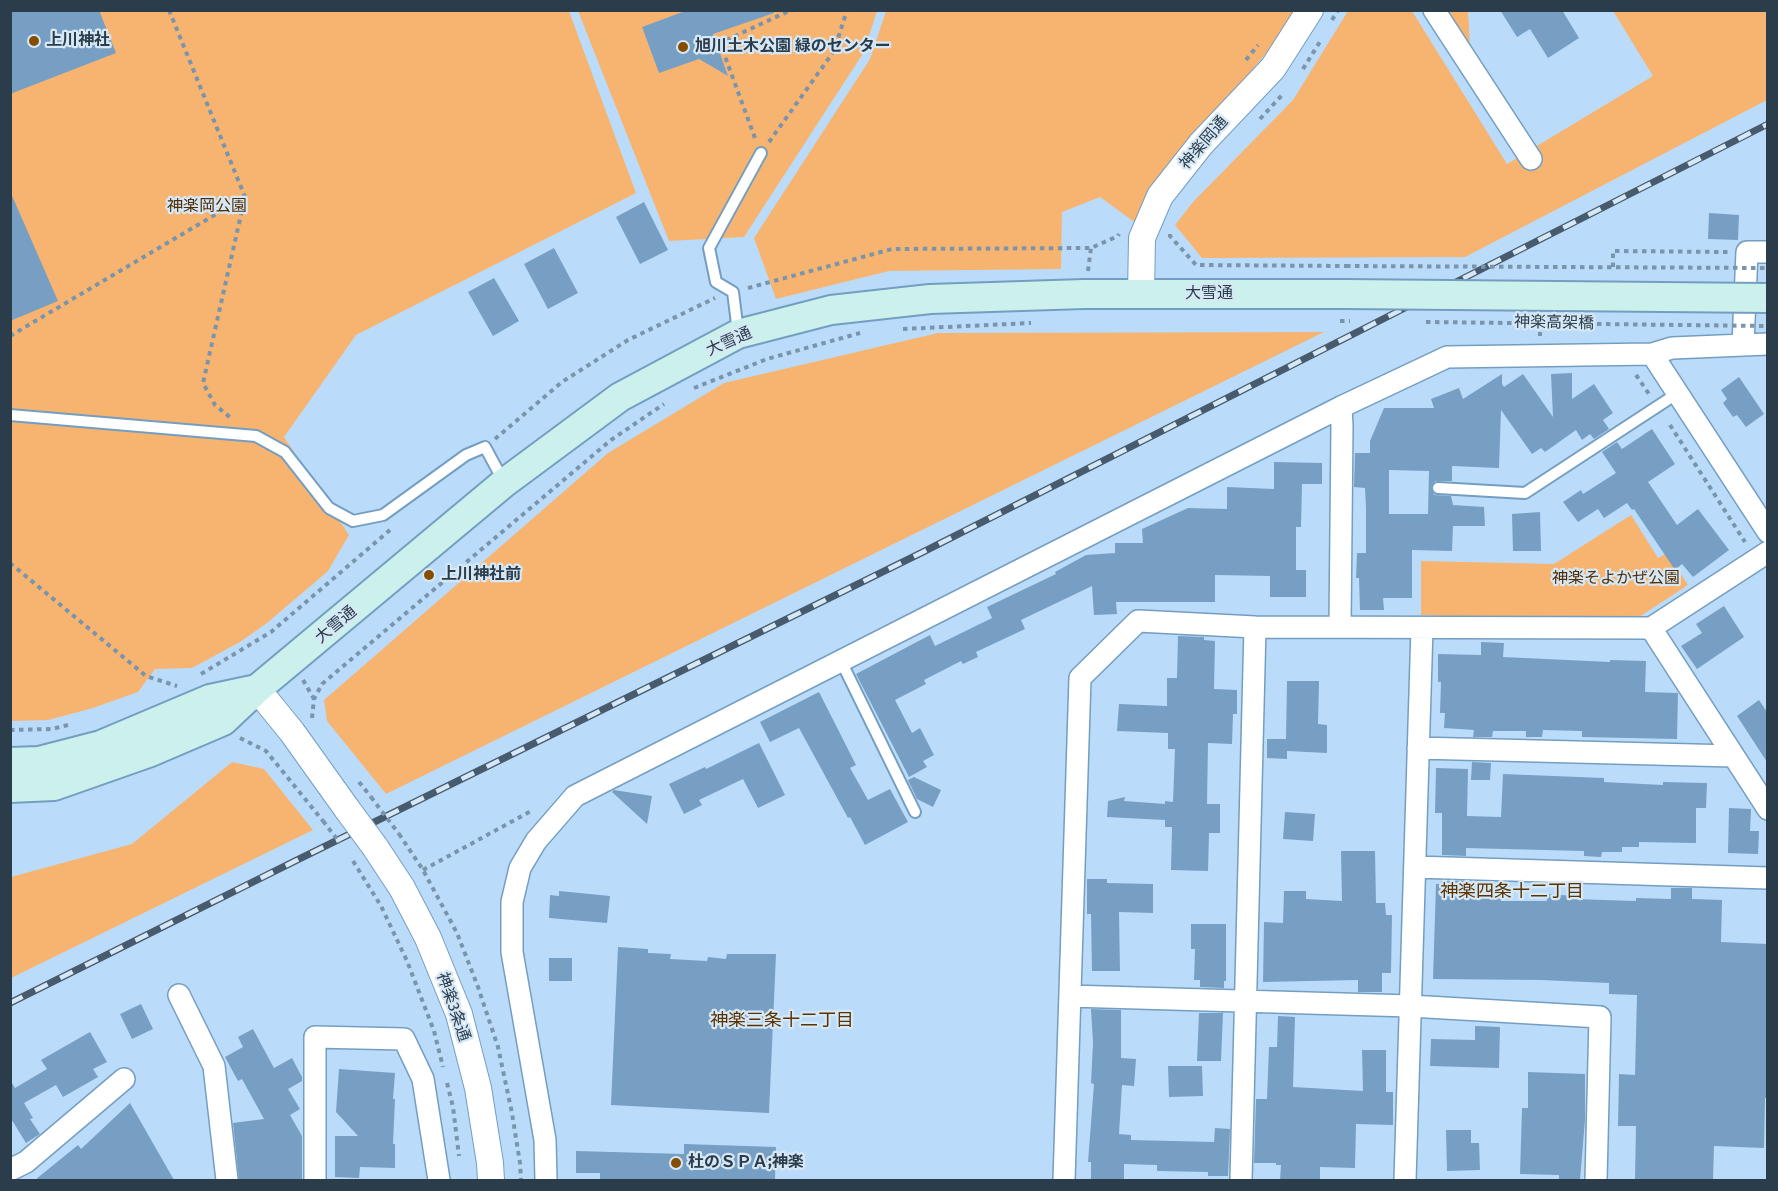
<!DOCTYPE html>
<meta charset="utf-8">
<style>
body{margin:0}
#map{position:relative;width:1778px;height:1191px;overflow:hidden;background:#badcfa;font-family:"Fira Sans",sans-serif}
canvas{display:block}
.frame{position:absolute;inset:0;border:12px solid #2b3c4b;pointer-events:none}
</style>
<div id="map">
<canvas width="1778" height="1191"></canvas>
<div class="frame"></div>
</div>
<script>
const ctx = document.querySelector('canvas').getContext('2d');
ctx.lineJoin = 'round';
function fill(path, color) { ctx.fillStyle = color; ctx.fill(path, 'evenodd'); }
const toPath = rows => new Path2D(rows.map(r => 'M' + r).join(''));
function trace(path, color, width, dash) { ctx.strokeStyle = color; ctx.lineWidth = width; ctx.lineCap = dash ? 'butt' : 'round'; ctx.setLineDash(dash || []); ctx.stroke(path); }
function write(font, color, halo, rows, align = 'center') {
  ctx.font = font + ' "Fira Sans","Noto Sans JP",sans-serif'; ctx.lineWidth = 4.5; ctx.setLineDash([]); ctx.textBaseline = 'middle'; ctx.strokeStyle = halo; ctx.fillStyle = color; for (const [text, x, y, turn = 0] of rows) {
    ctx.save(); ctx.translate(x, y); ctx.rotate((+turn || 0) * Math.PI / 180); ctx.textAlign = isNaN(turn) ? turn : align; if (halo) ctx.strokeText(text, 0, 0); ctx.fillText(text, 0, 0); ctx.restore();
  }
}
fill(toPath([
 [10,11,569,11,636,193,356,335,284,437,349,535,328,571,267,623,240,642,192,668,155,669,138,692,93,708,48,720,11,721],
 [578,11,877,11,864,52,744,237,669,241],
 [886,11,1298,11,1295,17,1236,90,1137,224,1100,197,1062,212,1061,269,889,271,776,299,754,238,870,59],
 [1348,11,1412,11,1507,164,1653,76,1613,11,1767,11,1767,100,1465,257,1202,258,1175,225,1193,202,1293,100],
 [1448,11,1468,11,1470,46],
 [1324,332,386,794,327,721,324,700,608,453,724,383,938,333],
 [1631,515,1658,558,1667,553,1688,585,1630,623,1421,615,1421,561,1554,564],
 [232,762,264,769,313,830,11,978,11,877,132,844]
]), '#f7b471');
fill(toPath([
 [10,10,99,10,116,53,10,94],
 [688,10,773,10,774,13,713,34,728,76,699,59,659,73,642,27],
 [1500,10,1562,10,1579,38,1548,58,1530,29,1517,37],
 [10,191,58,301,10,321],
 [644,202,668,250,640,264,616,217],
 [1709,213,1739,215,1738,240,1708,239],
 [554,248,578,293,548,309,524,264],
 [494,278,519,321,493,336,468,292],
 [1572,373,1572,399,1594,384,1613,413,1603,420,1609,429,1594,439,1590,434,1582,440,1576,430,1545,452,1541,448,1532,454,1501,410,1499,468,1452,466,1452,481,1435,481,1431,487,1434,495,1451,496,1453,505,1484,507,1485,526,1453,526,1452,551,1412,550,1412,598,1383,598,1384,610,1360,610,1359,578,1356,578,1357,553,1366,553,1366,508,1365,488,1354,487,1355,453,1370,453,1370,441,1384,408,1434,408,1431,399,1459,388,1463,399,1502,374,1502,384,1504,387,1523,374,1553,417,1551,374],
 [1389,470,1429,471,1428,514,1389,514],
 [1739,377,1764,414,1746,427,1737,415,1733,417,1723,403,1727,399,1721,390],
 [1652,429,1675,464,1648,482,1677,525,1698,509,1729,550,1693,577,1682,564,1675,570,1634,509,1632,510,1627,503,1604,518,1598,509,1578,522,1563,502,1581,490,1583,494,1616,473,1602,452,1617,442,1622,449],
 [1274,462,1322,463,1322,484,1302,484,1301,527,1296,527,1296,570,1306,570,1306,597,1270,597,1270,576,1215,575,1215,602,1116,602,1117,614,1094,615,1092,586,1021,620,1025,629,976,652,978,657,963,664,961,661,924,680,926,684,895,700,912,733,920,728,934,755,923,761,927,767,909,777,856,674,930,635,935,646,992,618,987,607,1056,574,1055,572,1086,555,1115,553,1115,543,1143,543,1142,529,1188,508,1227,509,1227,487,1274,489],
 [1540,512,1541,551,1513,551,1512,514],
 [1724,606,1744,637,1697,669,1681,646,1702,633,1696,624],
 [1178,636,1204,637,1204,640,1215,641,1214,689,1237,690,1237,714,1233,714,1232,744,1208,743,1207,804,1220,804,1220,833,1209,833,1208,871,1171,870,1172,827,1165,827,1165,820,1107,817,1108,801,1125,797,1124,801,1165,804,1165,801,1173,802,1175,749,1168,749,1168,733,1117,731,1119,704,1167,706,1167,678,1177,678],
 [1481,642,1504,643,1503,657,1610,662,1610,660,1646,661,1645,692,1678,693,1677,739,1582,737,1582,731,1543,730,1542,737,1526,737,1526,731,1493,731,1492,737,1473,737,1474,730,1444,728,1445,713,1440,713,1441,682,1438,682,1438,654,1481,655],
 [1287,681,1319,681,1318,724,1327,725,1327,753,1287,751,1287,759,1267,758,1267,739,1286,739],
 [819,692,856,765,850,768,868,800,890,789,908,822,865,845,850,817,848,818,799,728,770,742,760,722],
 [1759,700,1767,712,1767,762,1737,716],
 [759,743,785,795,758,808,743,779,699,800,702,805,684,814,669,784,705,767,706,769],
 [1472,762,1491,763,1490,780,1471,780],
 [1436,768,1468,769,1467,816,1501,817,1503,774,1604,778,1604,782,1663,785,1663,782,1707,783,1706,808,1696,808,1696,843,1639,842,1639,847,1622,847,1622,852,1602,852,1601,857,1584,856,1584,851,1466,848,1466,856,1442,855,1442,813,1435,813],
 [914,777,941,790,933,807,917,799,908,780],
 [614,790,652,796,647,824,612,792],
 [1729,808,1751,809,1750,831,1759,831,1758,854,1728,853],
 [1285,812,1315,814,1313,841,1283,839],
 [1341,851,1375,851,1376,903,1385,903,1386,915,1392,915,1391,973,1382,973,1382,992,1358,992,1358,980,1263,982,1264,922,1283,923,1284,891,1306,891,1306,899,1342,901],
 [1087,879,1107,879,1107,883,1153,884,1153,913,1119,912,1120,971,1092,971,1091,914,1087,914],
 [1441,881,1466,881,1466,884,1469,884,1469,887,1500,887,1501,901,1547,901,1547,894,1574,896,1574,899,1636,901,1636,898,1671,899,1671,888,1692,888,1692,899,1722,900,1721,942,1767,944,1767,1098,1765,1098,1764,1148,1714,1146,1713,1180,1635,1179,1636,1126,1618,1126,1619,1074,1635,1075,1637,995,1609,994,1609,983,1541,980,1433,979,1436,884,1441,884],
 [559,891,610,896,607,923,549,918,550,895,559,896],
 [1191,924,1226,924,1226,981,1224,981,1224,988,1200,987,1200,980,1194,980,1195,949,1191,949],
 [618,947,648,949,648,953,671,954,670,959,707,961,708,957,726,959,727,954,776,954,769,1113,611,1105],
 [549,958,572,958,572,981,549,981],
 [141,1004,153,1029,132,1039,120,1014],
 [1091,1009,1121,1010,1121,1058,1136,1059,1134,1086,1122,1085,1119,1134,1131,1135,1131,1140,1214,1142,1215,1128,1230,1129,1228,1176,1208,1176,1208,1172,1157,1171,1157,1165,1124,1164,1124,1180,1091,1180,1091,1162,1088,1162,1094,1084,1091,1083,1093,1043],
 [1199,1013,1223,1013,1221,1061,1197,1061],
 [1278,1016,1295,1017,1293,1087,1363,1091,1362,1050,1386,1050,1386,1092,1393,1092,1393,1125,1356,1124,1355,1168,1320,1167,1320,1180,1280,1180,1281,1165,1276,1165,1276,1163,1254,1163,1256,1099,1267,1099,1269,1047,1277,1047],
 [1475,1026,1500,1027,1499,1068,1430,1066,1431,1039,1475,1040],
 [253,1029,274,1068,292,1058,302,1077,302,1081,288,1089,300,1109,290,1115,302,1136,302,1180,239,1180,233,1123,264,1119,242,1079,238,1081,225,1057,243,1047,238,1037],
 [90,1032,107,1062,93,1069,98,1077,63,1097,56,1085,24,1103,33,1118,30,1119,40,1134,26,1143,10,1117,10,1080,15,1088,47,1069,41,1060],
 [1168,1066,1202,1066,1203,1096,1169,1097],
 [339,1069,395,1073,393,1099,395,1099,393,1144,395,1144,395,1168,360,1167,359,1178,335,1177,335,1136,358,1136,336,1112],
 [1528,1072,1585,1074,1585,1120,1580,1180,1559,1180,1559,1175,1520,1174,1522,1108,1528,1108],
 [130,1103,174,1180,35,1180,78,1145,81,1149],
 [1446,1130,1471,1130,1471,1143,1479,1143,1480,1170,1447,1171],
 [684,1144,776,1147,775,1180,600,1180,600,1173,576,1173,576,1151,684,1154]
]), '#769fc3');
const service = toPath([
 [738,332,733,292,716,282,709,248,761,153],
 [10,415,256,436,285,452,329,508,353,521,383,515,466,455,485,447,504,482],
 [1438,488,1525,493,1678,393],
 [841,661,915,812]
]);
const minor = toPath([
 [1434,10,1531,159],
 [1743,344,1747,252,1768,252],
 [1652,354,1768,532],
 [1340,626,1342,426,1341,407],
 [1651,628,1768,809],
 [1418,748,1733,756],
 [1415,867,1768,878],
 [179,995,214,1066,227,1180],
 [1070,996,1410,1006,1600,1017,1596,1180],
 [10,1170,26,1162,124,1079],
 [315,1180,315,1037,404,1039,423,1079,439,1180],
 [546,1180,545,1140,512,952,512,902,520,868,536,841,575,796,1341,407,1447,357,1652,354,1672,348,1768,344],
 [1064,1180,1080,678,1138,621,1255,627,1651,628,1768,552],
 [1241,1180,1255,627],
 [1405,1180,1422,628]
]);
const tertiary = toPath([
 [1141,294,1142,238,1160,196,1201,144,1273,68,1310,10],
 [257,689,292,732,347,809],
 [375,847,402,888,428,938,459,1014,478,1088,490,1163,491,1180]
]);
const secondary = toPath([
 [10,762,39,761,101,745,210,699,257,689],
 [10,788,54,786,148,753,223,721,257,689,504,483,620,397,738,334,831,310,930,299,1084,294,1346,294]
]);
trace(service, '#749ec1', 14);
trace(minor, '#749ec1', 24);
trace(tertiary, '#749ec1', 28);
trace(secondary, '#749ec1', 32);
trace(toPath([
 [169,10,245,197,203,383,215,405,231,418],
 [1332,20,1338,10],
 [1246,60,1258,45],
 [1303,69,1321,40],
 [1260,119,1283,94],
 [755,138,720,43,791,10],
 [769,142,834,51,847,10],
 [1170,234,1170,236,1196,265,1346,266],
 [1613,267,1613,251,1728,252],
 [1088,271,1091,248],
 [748,288,892,249,1091,248,1118,236,1119,234],
 [1540,323,1540,336],
 [903,329,1031,323],
 [10,336,245,197],
 [1636,375,1649,394],
 [694,388,767,359,860,333],
 [1670,425,1745,542],
 [495,439,562,382,628,340,715,298],
 [10,563,146,676,177,686],
 [201,674,271,632,390,530],
 [303,680,314,699],
 [312,718,314,699,322,684,611,440,664,404],
 [10,730,52,729,72,724],
 [240,738,266,751,323,821],
 [359,782,371,797],
 [399,834,423,870,457,933,478,987,498,1047,512,1113,520,1163,521,1180],
 [353,861,381,906,407,961,434,1031,443,1067],
 [423,870,533,810],
 [447,1083,453,1107,459,1156]
]), '#7a94ab', 4, [4.5, 4.5]);
trace(service, '#fff', 10);
trace(minor, '#fff', 21);
trace(tertiary, '#fff', 26);
trace(secondary, '#ccf0ec', 28);
const rail = toPath([
 [10,1003,295,861,923,552,1768,124]
]);
trace(rail, '#475b6d', 7);
trace(rail, '#d6e7f6', 4.5, [14]);
const tertiaryBridge = toPath([
 [347,809,375,847]
]);
const secondaryBridge = toPath([
 [1346,294,1768,298]
]);
trace(tertiaryBridge, '#749ec1', 28, []);
trace(secondaryBridge, '#749ec1', 32, []);
trace(toPath([
 [1346,266,1768,268],
 [1340,321,1350,321],
 [1426,322,1768,326],
 [371,797,399,834],
 [323,821,340,843]
]), '#7a94ab', 4, [4.5, 4.5]);
trace(tertiaryBridge, '#fff', 26);
trace(secondaryBridge, '#ccf0ec', 28);
for (const [x, y, r, color] of [
 [34,41,6,"#854d00"],
 [683,47,6,"#854d00"],
 [429,575,6,"#854d00"],
 [676,1163,6,"#854d00"]
]) { const dot = new Path2D(); dot.arc(x, y, r, 0, 2 * Math.PI); ctx.fillStyle = color; ctx.fill(dot); trace(dot, '#d6e7f6', 2); }
write('bold 16px', '#2b3c4b', '#d6e7f6', [
 ["上川神社",46,41],
 ["旭川土木公園 緑のセンター",695,47],
 ["上川神社前",441,575],
 ["杜のＳＰＡ;神楽",688,1163]
], 'left');
write('16px', '#2b3c4b', '#d6e7f6', [
 ["神楽岡通",1204,143,-49],
 ["大雪通",1209,294],
 ["神楽高架橋",1554,323,1],
 ["大雪通",729,342,-24],
 ["大雪通",336,625,-40],
 ["神楽3条通",453,1007,71]
]);
write('16px', '#512f06', '#d6e7f6', [
 ["神楽岡公園",207,207],
 ["神楽そよかぜ公園",1616,579]
]);
write('18px', '#5a3302', '#d6e7f6', [
 ["神楽四条十二丁目",1512,892],
 ["神楽三条十二丁目",782,1021]
]);
</script>
